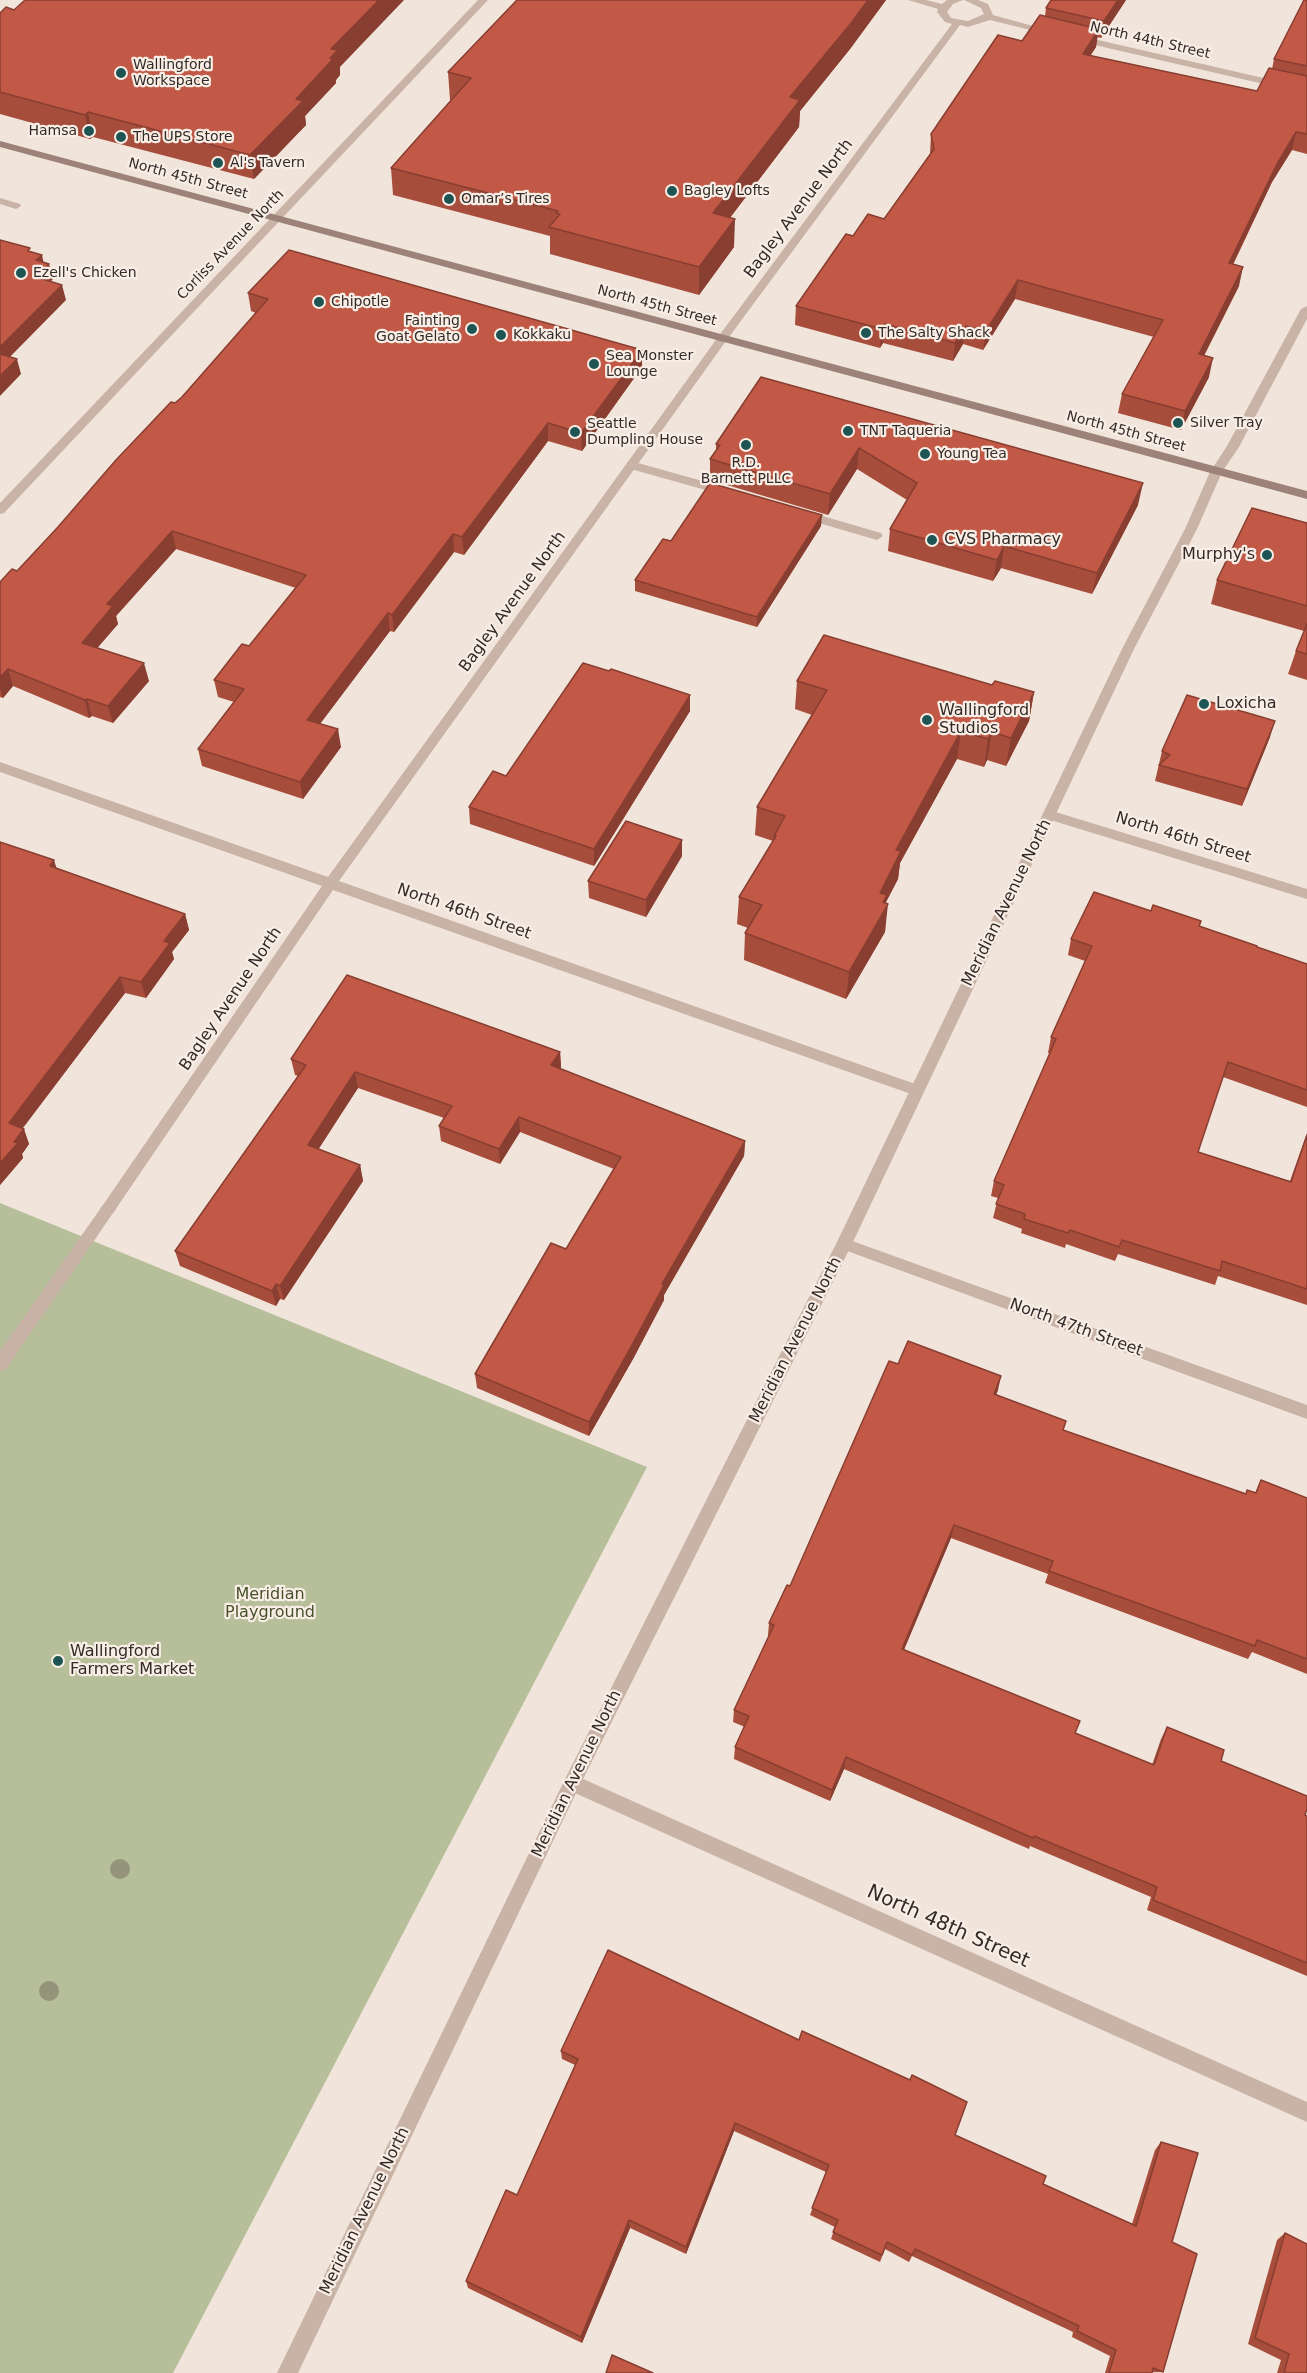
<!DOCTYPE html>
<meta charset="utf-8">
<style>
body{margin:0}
canvas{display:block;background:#f1e4da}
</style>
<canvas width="1307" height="2373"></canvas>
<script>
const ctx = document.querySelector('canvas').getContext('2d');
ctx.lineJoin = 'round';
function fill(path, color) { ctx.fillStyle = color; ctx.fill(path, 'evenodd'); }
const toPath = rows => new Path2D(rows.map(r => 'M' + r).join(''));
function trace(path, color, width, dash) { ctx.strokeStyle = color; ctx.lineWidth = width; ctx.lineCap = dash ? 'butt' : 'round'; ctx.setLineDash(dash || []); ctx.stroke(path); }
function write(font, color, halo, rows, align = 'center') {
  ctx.font = font + ' "DejaVu Sans",sans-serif'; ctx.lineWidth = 4.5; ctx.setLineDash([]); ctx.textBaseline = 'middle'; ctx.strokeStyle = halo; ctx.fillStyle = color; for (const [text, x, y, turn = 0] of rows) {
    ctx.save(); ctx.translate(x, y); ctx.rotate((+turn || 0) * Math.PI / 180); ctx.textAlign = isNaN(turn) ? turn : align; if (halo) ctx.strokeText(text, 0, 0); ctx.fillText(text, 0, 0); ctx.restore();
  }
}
fill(toPath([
 [0,1203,647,1467,173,2373,0,2373]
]), '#b6bf9a');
fill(toPath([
 [0,198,20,204,21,206,16,209,0,204,0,198],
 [631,461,731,489,733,492,727,496,627,468,627,462,631,461],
 [802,510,881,533,883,536,877,540,798,517,796,514,802,510],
 [108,1203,113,1205,116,1209,113,1213,6,1369,0,1371,0,1351,103,1205,108,1203]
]), '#c8b3a6');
fill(toPath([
 [478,0,488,0,4,513,0,514,0,503,478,0],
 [908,0,926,0,942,4,947,0,963,0,953,4,947,12,951,18,968,21,984,14,981,8,964,0,978,0,988,4,993,15,1055,32,1050,35,990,20,968,27,960,25,726,341,339,881,921,1086,923,1090,921,1094,911,1094,333,890,113,1213,108,1215,103,1213,100,1209,103,1205,322,886,0,772,0,762,328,877,718,337,952,24,945,22,937,12,938,9,908,0],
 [1076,35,1307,88,1307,94,1073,40,1071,38,1076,35],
 [1307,306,1307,319,1239,447,1220,475,1212,475,1210,472,1227,446,1301,309,1307,306],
 [1049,810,1307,889,1307,899,1044,818,1042,815,1044,812,1049,810],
 [844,1238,1307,1405,1307,1419,839,1248,836,1244,839,1240,844,1238],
 [572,1774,1307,2102,1307,2122,566,1789,563,1783,566,1777,572,1774]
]), '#c8b3a6');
fill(toPath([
 [1216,468,1222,472,1197,529,1135,647,852,1244,578,1789,298,2373,277,2373,566,1777,837,1242,1123,647,1185,529,1210,472,1216,468]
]), '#c8b3a6');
fill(toPath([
 [0,141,1307,491,1307,499,0,147,0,141]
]), '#9c8278');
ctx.fillStyle = '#94947a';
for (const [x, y] of [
 [120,1869],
 [49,1991]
]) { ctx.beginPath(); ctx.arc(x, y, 10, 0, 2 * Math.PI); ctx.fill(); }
fill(toPath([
 [517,0,886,0,850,49,800,111,799,127,730,218,734,247,699,295,550,254,550,236,393,195,391,168,451,100,450,100,448,72],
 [1051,0,1126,0,1101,38,1097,37,1096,47,1090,56,1257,91,1272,69,1274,59,1307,0,1307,154,1292,150,1272,182,1233,265,1239,286,1204,356,1209,377,1181,430,1118,413,1122,394,1154,337,1015,299,983,350,963,344,953,361,883,343,880,348,795,325,796,306,853,236,884,219,930,154,931,134,1045,16,1046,8],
 [14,10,340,67,340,75,336,80,336,83,305,116,306,125,254,179,93,137,90,139,0,114,0,13],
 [248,293,642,350,642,367,582,451,548,441,464,555,454,552,394,632,390,631,320,724,341,747,303,799,202,766,198,749,234,702,218,697,214,680,249,646,296,588,176,549,116,616,118,624,97,648,149,681,113,723,92,716,89,718,13,686,3,698,0,697,0,582,17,571,175,403,182,397,256,313,251,311],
 [761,377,1138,505,1092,594,1001,568,993,581,888,551,890,529,907,500,857,469,828,515,710,480,710,459,716,450,716,444],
 [1307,523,1307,680,1288,674,1296,651,1304,631,1211,604,1217,580],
 [821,526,757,627,635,591,635,580,671,541],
 [797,681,992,685,1034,692,1029,721,1006,766,987,760,984,767,957,759,900,863,898,879,886,902,885,932,846,999,744,960,745,933,748,928,737,924,739,897,773,841,755,835,757,807,812,715,795,709],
 [690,695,690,711,594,866,470,824,469,807,506,776],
 [1270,737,1242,806,1155,781,1162,751],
 [682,840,682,856,646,917,589,898,588,881],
 [0,842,57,868,185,914,189,930,172,952,174,959,146,998,125,993,23,1128,29,1144,22,1154,23,1158,0,1185],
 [1151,911,1201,921,1200,926,1257,947,1307,964,1307,1107,1223,1077,1198,1152,1290,1181,1307,1133,1307,1305,1218,1276,1215,1285,1118,1254,1115,1261,1066,1244,1065,1248,1021,1233,1022,1229,993,1218,998,1198,991,1196,994,1181,1050,1053,1048,1053,1051,1037,1085,961,1068,955,1071,939],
 [560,1052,561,1067,560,1069,745,1141,744,1156,664,1295,664,1300,633,1359,589,1436,477,1388,475,1374,566,1249,614,1169,520,1132,500,1164,441,1141,439,1126,444,1118,358,1088,318,1149,360,1165,363,1181,284,1300,280,1299,276,1306,180,1266,175,1251,298,1076,295,1075,291,1059],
 [898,1364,998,1390,996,1394,1063,1430,1246,1494,1255,1493,1261,1480,1307,1498,1307,1674,1252,1652,1248,1659,1045,1583,1048,1574,951,1538,904,1650,1075,1733,1152,1765,1161,1739,1167,1727,1307,1816,1307,1976,1147,1910,1151,1897,1030,1846,1029,1849,844,1769,830,1801,734,1759,735,1747,745,1727,733,1722,734,1710,769,1636,768,1635,769,1623,790,1586],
 [561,2051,955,2135,1043,2184,1132,2224,1155,2150,1161,2142,1172,2242,1163,2372,1105,2373,1110,2356,1072,2337,1073,2332,912,2256,909,2262,885,2249,880,2262,831,2239,835,2227,810,2215,826,2172,734,2131,686,2254,630,2228,582,2343,468,2288,466,2281,517,2195,575,2065,562,2059],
 [1285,2233,1307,2373,1277,2373,1281,2360,1248,2344,1277,2240]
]), '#a74d3c');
fill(toPath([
 [379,0,404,0,340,67,340,75,336,80,336,83,305,116,306,125,254,179,250,155,296,99,331,49],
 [868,0,886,0,850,49,800,111,799,127,712,241,713,213,790,97],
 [1118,0,1126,0,1101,38,1104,21],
 [1099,29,1096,47,1080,72,1083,54],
 [88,112,93,137,90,139,85,115],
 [1296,132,1292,150,1272,182,1224,282,1229,263,1277,164],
 [735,219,734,247,699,295,699,267],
 [42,255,45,269,49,264,53,279,40,293,36,277,36,260],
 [1243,267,1239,286,1195,373,1199,354],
 [1018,280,1015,299,983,350,986,331],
 [62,285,66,300,0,367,0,347],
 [885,324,883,343,880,348,882,329],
 [966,326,963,344,953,361,955,343],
 [642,350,642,367,582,451,581,433],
 [1213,358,1209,377,1181,430,1185,411],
 [17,359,21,374,0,396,0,376],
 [548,423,548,441,464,555,462,537],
 [859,448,857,469,828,515,830,494],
 [1143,483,1138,505,1092,594,1097,573],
 [822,515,821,526,757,627,757,617],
 [172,531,176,549,116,616,118,624,87,660,82,643,107,604],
 [453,534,454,552,394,632,392,615],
 [1004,546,1001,568,993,581,997,560],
 [388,613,390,631,310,737,307,720],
 [144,663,149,681,113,723,108,706],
 [8,669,13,686,3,698,0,688,0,677],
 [1034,692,1029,721,1006,766,1011,738],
 [690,695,690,711,594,866,594,849],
 [87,699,92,716,89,718,85,700],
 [1275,721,1270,737,1242,806,1247,789],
 [338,729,341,747,303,799,300,782],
 [961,731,957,759,900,863,898,879,886,902,885,910,888,904,885,932,846,999,849,972,896,850],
 [992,732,987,760,984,767,988,739],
 [682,840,682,856,646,917,646,900],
 [54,860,59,876,50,866],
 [185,914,189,930,172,952,174,959,146,998,141,982,164,941],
 [120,977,125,993,15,1138,9,1123],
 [560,1052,561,1067,552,1081,551,1065],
 [355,1072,358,1088,311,1161,308,1145],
 [519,1117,520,1132,500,1164,499,1149],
 [24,1129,29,1144,22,1154,23,1158,0,1185,0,1163],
 [745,1141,744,1156,664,1295,664,1300,633,1359,589,1436,589,1422,662,1284],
 [360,1165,363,1181,284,1300,280,1286],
 [276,1284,280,1299,276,1306,272,1291],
 [1001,1376,998,1390,991,1408,994,1394],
 [954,1525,951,1538,899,1661,902,1649],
 [846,1757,844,1769,830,1801,832,1790],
 [735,2123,734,2131,686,2254,686,2247],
 [629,2220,630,2228,582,2343,581,2337]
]), '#883e31');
const building = toPath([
 [25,0,379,0,331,49,338,50,330,58,333,59,296,99,303,101,250,155,88,112,85,115,0,92,0,13,6,7,14,10,25,0],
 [517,0,868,0,852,22,790,97,800,100,713,213,735,219,699,267,549,227,560,214,556,213,558,211,391,168,471,78,448,72,517,0],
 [1051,0,1118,0,1104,21,1046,8,1051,0],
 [1304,0,1307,0,1307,66,1274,59,1304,0],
 [1040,15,1099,29,1083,54,1257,91,1269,68,1307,76,1307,134,1296,132,1277,164,1229,263,1243,267,1199,354,1213,358,1185,411,1122,394,1163,320,1018,280,986,331,966,326,955,343,885,324,882,329,796,306,846,234,853,236,868,214,884,219,934,149,931,134,998,35,1022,41,1040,15],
 [0,240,30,248,28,251,42,255,36,260,49,264,36,277,62,285,0,347,0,240],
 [289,250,642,350,581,433,548,423,462,537,453,534,392,615,388,613,307,720,338,729,300,782,198,749,244,689,214,680,242,644,249,646,306,575,172,531,107,604,113,606,82,643,144,663,108,706,87,699,85,700,8,669,0,677,0,582,12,569,17,571,58,527,116,460,171,402,175,403,182,397,268,299,248,293,289,250],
 [0,354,17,359,0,376,0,354],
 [761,377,1143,483,1097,573,1004,546,997,560,890,529,917,483,859,448,830,494,710,459,720,445,716,444,761,377],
 [710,483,822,515,757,617,635,580,663,539,671,541,710,483],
 [1252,508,1307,523,1307,606,1217,580,1252,508],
 [1307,624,1307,654,1296,651,1307,624],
 [824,635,992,685,995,681,1034,692,1011,738,992,732,988,739,961,731,896,850,901,851,880,893,887,895,883,902,888,904,849,972,745,933,762,905,739,897,776,836,774,836,785,816,757,807,827,690,797,681,824,635],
 [583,663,609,671,611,669,690,695,594,849,469,807,493,771,506,776,583,663],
 [1187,695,1275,721,1247,789,1159,765,1170,755,1162,751,1187,695],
 [626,821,682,840,646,900,588,881,626,821],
 [0,842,54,860,50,866,185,914,164,941,170,943,141,982,120,977,9,1123,24,1129,14,1142,18,1143,0,1163,0,842],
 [1094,892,1151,911,1153,905,1201,921,1199,926,1257,946,1257,947,1307,964,1307,1090,1228,1062,1198,1152,1291,1182,1307,1135,1307,1289,1222,1261,1220,1271,1122,1240,1119,1247,1070,1230,1068,1233,1024,1219,1025,1214,996,1204,1004,1185,994,1181,1056,1039,1051,1037,1092,946,1071,939,1094,892],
 [347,975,560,1052,551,1065,745,1141,662,1284,664,1285,632,1345,589,1422,475,1374,551,1243,566,1249,621,1157,519,1117,499,1149,439,1126,452,1106,355,1072,308,1145,360,1165,280,1286,276,1284,272,1291,175,1251,306,1065,291,1059,347,975],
 [908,1341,1001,1376,994,1394,1066,1421,1063,1430,1246,1494,1247,1490,1256,1493,1261,1480,1307,1498,1307,1659,1257,1640,1255,1646,1049,1571,1053,1561,954,1525,902,1649,1080,1721,1075,1733,1154,1765,1167,1727,1224,1750,1221,1761,1307,1796,1307,1809,1305,1815,1307,1816,1307,1963,1153,1900,1157,1887,1034,1836,1033,1838,846,1757,832,1790,735,1747,749,1716,734,1710,774,1625,769,1623,787,1585,790,1586,889,1361,898,1364,908,1341],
 [608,1950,799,2040,802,2031,910,2080,912,2075,967,2102,955,2135,1046,2176,1043,2184,1136,2226,1161,2142,1198,2153,1172,2242,1197,2254,1163,2372,1153,2368,1152,2373,1109,2373,1116,2350,1077,2331,1079,2326,915,2249,912,2255,887,2242,882,2255,833,2232,838,2220,812,2208,829,2165,735,2123,686,2247,629,2220,581,2337,466,2281,506,2190,517,2195,578,2059,561,2051,608,1950],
 [1285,2233,1307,2244,1307,2373,1284,2373,1289,2354,1255,2338,1285,2233],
 [612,2355,653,2373,606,2373,612,2355]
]);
fill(building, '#c25946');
trace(building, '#883e31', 1.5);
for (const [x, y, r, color] of [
 [121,73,6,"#1e5453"],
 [89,131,6,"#1e5453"],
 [121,137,6,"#1e5453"],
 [218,163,6,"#1e5453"],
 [672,191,6,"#1e5453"],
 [449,199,6,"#1e5453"],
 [21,273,6,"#1e5453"],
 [319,302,6,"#1e5453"],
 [472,329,6,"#1e5453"],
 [866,333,6,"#1e5453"],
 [501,335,6,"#1e5453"],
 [594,364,6,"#1e5453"],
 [1178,423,6,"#1e5453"],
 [848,431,6,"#1e5453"],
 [575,432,6,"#1e5453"],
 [746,445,6,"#1e5453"],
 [925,454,6,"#1e5453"],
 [932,540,6,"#1e5453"],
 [1267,555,6,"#1e5453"],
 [1204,704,6,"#1e5453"],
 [927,720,6,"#1e5453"],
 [58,1661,6,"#1e5453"]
]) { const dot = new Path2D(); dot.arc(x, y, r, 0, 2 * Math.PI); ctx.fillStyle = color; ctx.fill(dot); trace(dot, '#f8eee6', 2); }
write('14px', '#342a27', '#f8eee6', [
 ["North 44th Street",1150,41,13],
 ["North 45th Street",188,179,15],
 ["Corliss Avenue North",231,245,-46],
 ["North 45th Street",657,306,15],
 ["North 45th Street",1126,432,15]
]);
write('14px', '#342a27', '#f8eee6', [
 ["Wallingford",133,65],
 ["Workspace",133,81],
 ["Hamsa",77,131,"right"],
 ["The UPS Store",133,137],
 ["Al's Tavern",230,163],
 ["Bagley Lofts",684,191],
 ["Omar’s Tires",461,199],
 ["Ezell's Chicken",33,273],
 ["Chipotle",331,302],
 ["Fainting",460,321,"right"],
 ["Goat Gelato",460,337,"right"],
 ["The Salty Shack",878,333],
 ["Kokkaku",513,335],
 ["Sea Monster",606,356],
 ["Lounge",606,372],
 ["Silver Tray",1190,423],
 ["Seattle",587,424],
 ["Dumpling House",587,440],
 ["TNT Taqueria",860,431],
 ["Young Tea",937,454],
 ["R.D.",746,463,"center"],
 ["Barnett PLLC",746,479,"center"]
], 'left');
write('16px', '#342a27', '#f8eee6', [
 ["Bagley Avenue North",799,209,-53],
 ["Bagley Avenue North",513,602,-54],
 ["North 46th Street",1183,838,17],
 ["Meridian Avenue North",1007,903,-64],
 ["North 46th Street",464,912,19],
 ["Bagley Avenue North",231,999,-56],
 ["North 47th Street",1076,1328,20],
 ["Meridian Avenue North",796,1340,-63],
 ["Meridian Avenue North",577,1774,-64],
 ["Meridian Avenue North",365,2211,-64]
]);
write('16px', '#342a27', '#f8eee6', [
 ["CVS Pharmacy",944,540],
 ["Murphy's",1255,555,"right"],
 ["Loxicha",1216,704],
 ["Wallingford",939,711],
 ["Studios",939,729],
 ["Wallingford",70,1652],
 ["Farmers Market",70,1670]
], 'left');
write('16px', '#47522b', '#f8eee6', [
 ["Meridian",270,1595],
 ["Playground",270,1613]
]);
write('20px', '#342a27', '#f8eee6', [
 ["North 48th Street",948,1927,24]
]);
</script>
